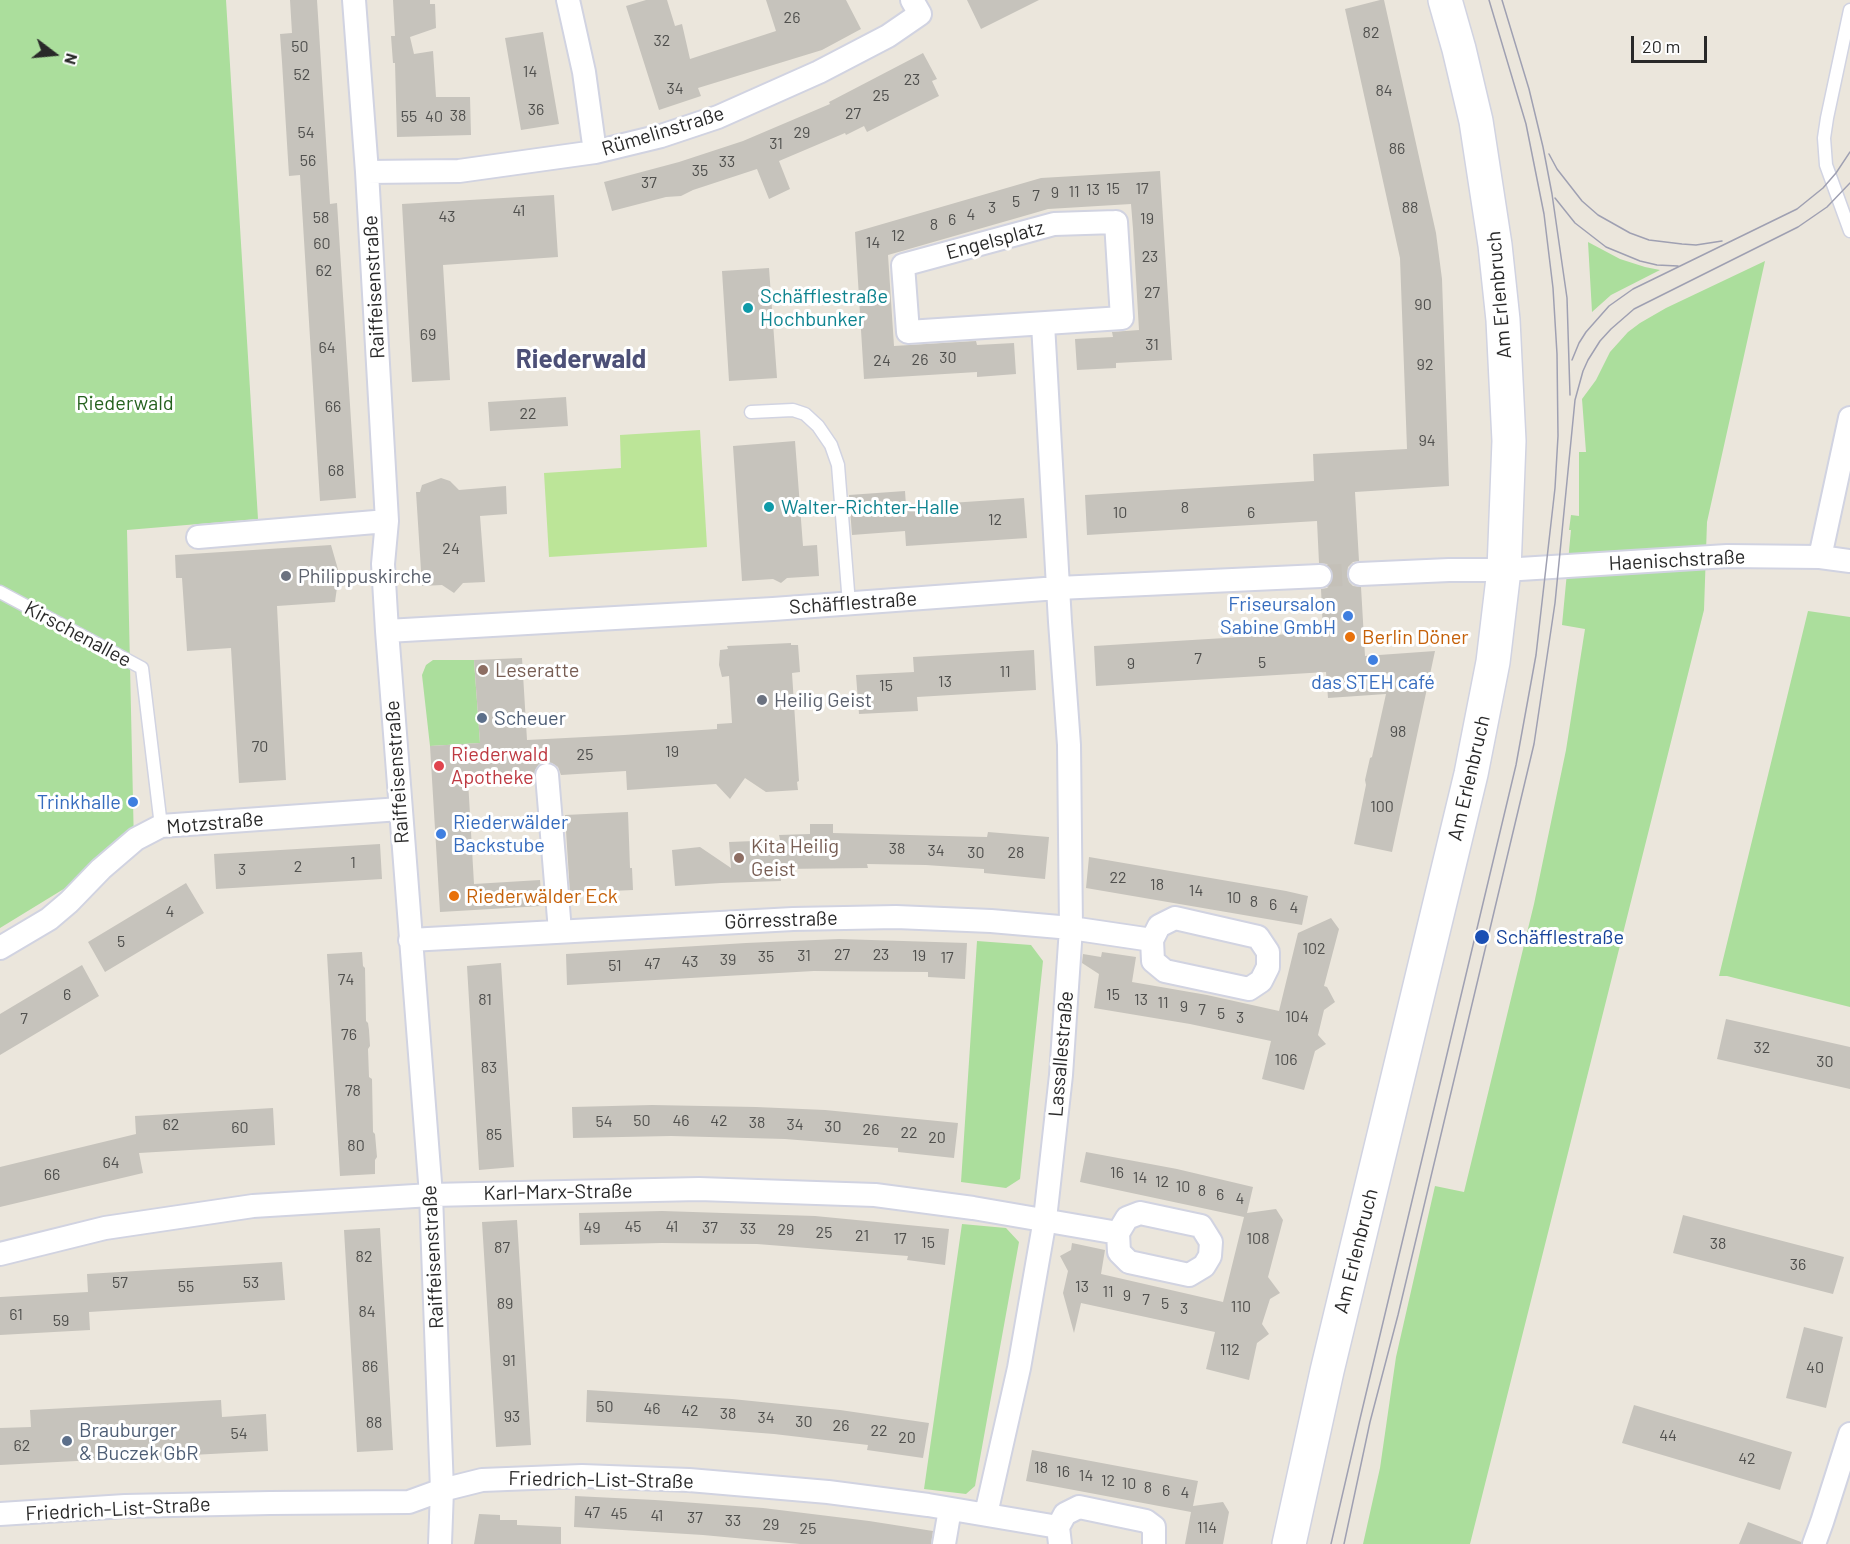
<!DOCTYPE html>
<meta charset="utf-8">
<style>
body{margin:0}
#map{position:relative;width:1850px;height:1544px;overflow:hidden;background:#ebe6dc;font-family:Barlow,sans-serif}
canvas{display:block}
.north{position:absolute;left:24px;top:24px;width:60px;height:60px;-webkit-text-stroke:4px #fff;paint-order:stroke;rotate:106deg;font-size:16px;font-weight:700;line-height:24px;text-align:center;color:#292929}
.north::after{content:'';display:block;margin:auto;width:21px;height:27px;background:#292929;clip-path:polygon(50% 0,100% 100%,50% 72%,0 100%)}
.scale{position:absolute;left:1631px;top:36px;width:76px;height:27px;box-sizing:border-box;border:3px solid #292929;border-top:0;padding-left:8px;font-size:18px;line-height:21px;white-space:nowrap;color:#292929;-webkit-text-stroke:4px #fff;paint-order:stroke}
</style>
<div id="map">
<canvas width="1850" height="1544"></canvas>
<div class="north">N</div>
<div class="scale">20 m</div>
</div>
<script>
const ctx = document.querySelector('canvas').getContext('2d');
ctx.lineJoin = 'round';
function fill(path, color) { ctx.fillStyle = color; ctx.fill(path, 'evenodd'); }
const toPath = rows => new Path2D(rows.map(r => 'M' + r).join(''));
function trace(path, color, width, dash) { ctx.strokeStyle = color; ctx.lineWidth = width; ctx.lineCap = dash ? 'butt' : 'round'; ctx.setLineDash(dash || []); ctx.stroke(path); }
function write(font, color, halo, rows, align = 'center') {
  ctx.font = font + ' Barlow,sans-serif'; ctx.lineWidth = 6; ctx.setLineDash([]); ctx.textBaseline = 'middle'; ctx.strokeStyle = halo; ctx.fillStyle = color; for (const [text, x, y, turn = 0] of rows) {
    ctx.save(); ctx.translate(x, y); ctx.rotate((+turn || 0) * Math.PI / 180); ctx.textAlign = isNaN(turn) ? turn : align; if (halo) ctx.strokeText(text, 0, 0); ctx.fillText(text, 0, 0); ctx.restore();
  }
}
fill(toPath([
 [0,0,226,0,258,519,127,530,134,846,0,928],
 [1588,242,1620,259,1645,267,1660,270,1611,295,1592,312],
 [1765,261,1707,522,1704,610,1470,1544,1363,1544,1380,1468,1396,1357,1435,1186,1464,1192,1534,904,1566,750,1585,629,1562,625,1571,530,1569,530,1571,515,1579,516,1579,452,1586,452,1582,399,1596,380,1610,352,1628,332,1640,323,1666,308],
 [1808,611,1850,617,1850,1007,1727,976,1719,976],
 [433,660,474,660,480,743,430,746,422,675,426,665],
 [977,941,1031,945,1043,961,1020,1179,1006,1188,961,1182],
 [962,1224,1006,1228,1019,1242,975,1486,966,1494,924,1489]
]), '#abde9c');
fill(toPath([
 [700,430,707,547,549,557,544,473,621,468,620,435]
]), '#bce598');
fill(toPath([
 [290,0,317,0,330,204,337,203,356,498,320,501,300,175,289,176,282,62,280,34,292,33],
 [393,0,430,0,430,4,435,4,436,28,410,37,414,54,433,51,436,97,470,97,471,135,397,137,395,63,393,63,391,36,395,36],
 [646,0,667,0,675,26,682,24,690,59,776,31,766,0,846,0,861,29,822,50,698,88,701,96,659,110,626,6],
 [967,0,1039,0,981,29],
 [1380,0,1384,0,1436,233,1442,279,1449,486,1355,492,1359,561,1353,562,1348,567,1347,575,1349,582,1353,586,1361,587,1365,656,1435,651,1392,852,1354,844,1366,785,1365,780,1370,758,1372,757,1386,694,1328,698,1326,672,1096,686,1094,646,1323,632,1321,589,1327,588,1332,583,1333,575,1332,569,1327,564,1319,563,1317,521,1087,535,1085,495,1314,481,1313,454,1407,449,1400,258,1345,9],
 [543,32,559,124,521,130,505,38],
 [923,53,937,79,932,81,939,96,867,132,864,126,846,135,845,133,779,161,790,189,769,199,757,169,693,190,681,196,666,197,612,211,604,182,679,162,743,141,830,104,829,102],
 [1160,171,1172,360,1116,363,1116,368,1077,370,1075,339,1113,337,1112,332,1139,330,1133,229,1131,204,1065,208,1048,209,1031,214,888,255,894,346,976,341,977,345,1014,343,1016,374,977,377,977,372,864,379,855,232,1041,178],
 [554,195,558,257,443,265,450,380,412,382,402,204],
 [769,268,777,378,729,381,722,271],
 [566,397,568,426,490,431,488,402],
 [795,441,803,546,817,545,819,576,787,578,781,583,773,579,742,581,733,446],
 [441,478,450,481,459,490,506,486,507,514,480,516,485,582,463,583,454,593,442,585,422,586,416,492,420,492,422,485],
 [905,491,906,506,1024,498,1027,538,906,546,905,531,852,535,849,495],
 [331,545,339,573,335,602,277,606,286,780,239,783,231,648,187,651,182,578,176,578,175,555],
 [791,643,791,645,798,645,800,672,792,673,799,781,797,782,798,790,766,792,745,778,730,799,716,784,627,790,626,771,561,775,558,767,552,763,546,762,539,764,535,770,534,776,468,780,474,884,540,880,542,906,440,912,430,746,480,743,474,660,522,658,527,740,624,735,717,729,717,724,732,723,729,676,722,677,719,665,720,650,728,649,727,646],
 [1034,650,1036,690,917,697,918,711,859,714,856,675,914,672,913,657],
 [628,812,630,868,632,868,633,890,570,893,565,815],
 [810,824,833,824,833,833,987,837,988,832,1049,837,1045,879,984,873,984,869,926,865,867,864,868,868,780,869,781,881,721,883,675,886,672,850,700,847,731,868,729,842,780,840,779,835,810,834],
 [380,844,382,879,216,889,214,854],
 [1089,857,1286,891,1308,896,1302,925,1086,888],
 [186,883,204,913,105,972,88,942],
 [1331,918,1339,929,1324,986,1327,987,1335,1002,1324,1010,1318,1035,1326,1044,1315,1051,1304,1090,1262,1079,1271,1041,1190,1024,1094,1008,1099,974,1082,963,1083,954,1101,957,1102,952,1136,957,1132,982,1207,995,1279,1011,1298,933],
 [839,939,967,943,965,979,928,977,928,972,814,971,567,985,566,954,746,943],
 [362,952,363,966,365,968,366,1021,368,1023,369,1030,370,1046,368,1049,369,1077,372,1079,373,1132,375,1134,377,1157,375,1160,375,1174,340,1176,327,954],
 [501,963,514,1167,479,1170,467,966],
 [82,965,99,996,0,1055,0,1014],
 [1726,1019,1850,1047,1850,1089,1717,1059],
 [652,1105,756,1107,825,1110,958,1123,954,1158,898,1152,898,1148,785,1139,671,1136,573,1138,572,1107],
 [273,1108,275,1145,139,1153,143,1173,0,1207,0,1167,136,1134,135,1116],
 [1086,1152,1177,1169,1253,1187,1247,1213,1276,1209,1283,1220,1268,1277,1280,1293,1270,1299,1262,1324,1269,1334,1257,1343,1249,1380,1206,1369,1215,1332,1081,1303,1074,1333,1063,1293,1068,1271,1060,1256,1071,1250,1072,1243,1105,1250,1101,1274,1223,1302,1244,1217,1080,1182],
 [662,1211,815,1216,949,1229,945,1265,907,1260,908,1256,757,1244,662,1243,580,1245,579,1213],
 [1683,1215,1844,1257,1833,1294,1673,1253],
 [517,1220,531,1445,496,1447,482,1222],
 [380,1228,393,1450,357,1452,344,1230],
 [282,1262,285,1300,89,1312,90,1330,0,1335,0,1297,88,1292,87,1274],
 [1804,1327,1843,1337,1826,1408,1786,1398],
 [587,1390,732,1399,840,1410,929,1423,923,1458,867,1450,868,1445,774,1434,698,1428,586,1422],
 [221,1400,222,1417,266,1414,268,1451,0,1465,0,1428,31,1427,30,1410],
 [1634,1405,1792,1452,1780,1490,1622,1443],
 [1032,1450,1198,1481,1193,1506,1223,1502,1229,1512,1223,1544,1185,1544,1191,1512,1026,1481],
 [575,1496,655,1500,763,1508,869,1521,933,1531,931,1544,800,1544,703,1535,574,1527],
 [479,1514,500,1515,500,1520,517,1520,517,1525,561,1527,561,1544,474,1544],
 [1748,1522,1801,1542,1801,1544,1739,1544]
]), '#c6c3bc');
trace(toPath([
 [1320,576,1360,574]
]), '#c4c0b8', 22, [22, 11]);
const lane = toPath([
 [1850,10,1827,118,1824,138,1826,165,1850,231],
 [751,412,793,410,805,414,818,426,831,445,838,465,849,604],
 [0,592,142,668,161,826]
]);
const street = toPath([
 [354,0,367,172,387,521,383,564,387,631,431,1195,442,1490,440,1544],
 [568,0,584,72,595,152],
 [367,172,459,171,595,152,661,136,718,117,819,72,888,36,920,14,912,0],
 [1116,222,1122,318,908,332,903,265,1054,224,1116,222],
 [198,537,387,521],
 [1820,557,1850,418],
 [1360,574,1449,570,1504,570,1727,556,1820,557,1850,561],
 [387,631,773,609,1058,588,1320,576],
 [547,775,560,931],
 [1175,918,1258,937,1268,952,1268,967,1261,981,1249,989,1165,971,1153,961,1152,940,1159,926,1175,918],
 [410,940,793,919,896,917,991,921,1071,928,1152,940],
 [0,948,49,919,69,902,101,869,136,839,161,826,400,809],
 [1140,1213,1201,1226,1211,1242,1210,1256,1204,1266,1189,1275,1129,1262,1119,1252,1118,1233,1127,1218,1140,1213],
 [0,1254,105,1228,253,1206,431,1195,699,1189,875,1195,973,1208,1118,1233],
 [0,1514,125,1506,270,1503,409,1502,442,1490,482,1480,582,1476,689,1480,828,1492,928,1505,1058,1527],
 [986,1514,1019,1368,1045,1219,1061,1075,1071,928,1069,745,1060,622,1043,324],
 [944,1544,950,1509],
 [1060,1544,1058,1527,1065,1514,1079,1507,1146,1521,1154,1527,1154,1544],
 [1814,1544,1822,1522,1850,1434]
]);
const secondary = toPath([
 [1289,1544,1327,1371,1471,774,1493,662,1504,570,1509,441,1503,320,1495,245,1476,121,1459,49,1445,0]
]);
trace(lane, '#d1d3e1', 15);
trace(street, '#d1d3e1', 26);
trace(secondary, '#d1d3e1', 36);
trace(lane, '#fff', 12);
trace(street, '#fff', 22);
trace(secondary, '#fff', 33);
trace(toPath([
 [1502,0,1529,89,1543,147,1552,194,1567,298,1570,395],
 [1549,154,1557,169,1582,201,1598,215,1630,233,1649,240,1682,244,1696,245,1722,241],
 [1555,198,1575,223,1606,247,1640,261,1657,265,1678,266],
 [1572,360,1579,343,1586,332,1609,306,1633,289,1797,209,1823,188,1836,173,1850,152],
 [1331,1544,1359,1423,1516,765,1536,655,1555,488,1558,436,1557,354,1553,288,1544,214,1526,124,1489,0],
 [1344,1544,1370,1422,1398,1315,1534,744,1555,603,1575,400,1583,371,1588,360,1600,341,1611,329,1634,309,1798,227,1827,207,1850,183]
]), '#9fa0b2', 1.5);
for (const [x, y, r, color] of [
 [748,308,6,"#0f9aa8"],
 [769,507,6,"#0f9aa8"],
 [286,576,6,"#6b7280"],
 [1348,616,6,"#3f7fe0"],
 [1350,637,6,"#e8710a"],
 [1373,660,6,"#3f7fe0"],
 [483,670,6,"#8d6e63"],
 [762,700,6,"#6b7280"],
 [482,718,6,"#5c6f8a"],
 [439,766,6,"#e0444e"],
 [133,802,6,"#3f7fe0"],
 [441,834,6,"#3f7fe0"],
 [739,858,6,"#8d6e63"],
 [454,896,6,"#e8710a"],
 [1482,937,8,"#1a4fb4"],
 [67,1441,6,"#5c6f8a"]
]) { const dot = new Path2D(); dot.arc(x, y, r, 0, 2 * Math.PI); ctx.fillStyle = color; ctx.fill(dot); trace(dot, '#fff', 2); }
write('16px', '#50504e', null, [
 ["26",792,18],
 ["82",1371,33],
 ["32",662,41],
 ["50",300,47],
 ["14",530,72],
 ["52",302,75],
 ["23",912,80],
 ["34",675,89],
 ["84",1384,91],
 ["25",881,96],
 ["36",536,110],
 ["27",853,114],
 ["38",458,116],
 ["55",409,117],
 ["40",434,117],
 ["54",306,133],
 ["29",802,133],
 ["31",776,144],
 ["86",1397,149],
 ["56",308,161],
 ["33",727,162],
 ["35",700,171],
 ["37",649,183],
 ["15",1113,189],
 ["17",1142,189],
 ["13",1093,190],
 ["11",1074,192],
 ["9",1055,193],
 ["7",1036,196],
 ["5",1016,202],
 ["3",992,208],
 ["88",1410,208],
 ["41",519,211],
 ["4",971,215],
 ["43",447,217],
 ["58",321,218],
 ["19",1147,219],
 ["6",952,220],
 ["8",934,225],
 ["12",898,236],
 ["14",873,243],
 ["60",322,244],
 ["23",1150,257],
 ["62",324,271],
 ["27",1152,293],
 ["90",1423,305],
 ["69",428,335],
 ["31",1152,345],
 ["64",327,348],
 ["30",948,358],
 ["26",920,360],
 ["24",882,361],
 ["92",1425,365],
 ["66",333,407],
 ["22",528,414],
 ["94",1427,441],
 ["68",336,471],
 ["8",1185,508],
 ["10",1120,513],
 ["6",1251,513],
 ["12",995,520],
 ["24",451,549],
 ["7",1198,659],
 ["5",1262,663],
 ["9",1131,664],
 ["11",1005,672],
 ["13",945,682],
 ["15",886,686],
 ["98",1398,732],
 ["70",260,747],
 ["19",672,752],
 ["25",585,755],
 ["100",1382,807],
 ["38",897,849],
 ["34",936,851],
 ["30",976,853],
 ["28",1016,853],
 ["1",353,863],
 ["2",298,867],
 ["3",242,870],
 ["22",1118,878],
 ["18",1157,885],
 ["14",1196,891],
 ["10",1234,898],
 ["8",1254,902],
 ["6",1273,905],
 ["4",1294,908],
 ["4",170,912],
 ["5",121,942],
 ["102",1314,949],
 ["27",842,955],
 ["23",881,955],
 ["31",804,956],
 ["19",919,956],
 ["35",766,957],
 ["17",947,958],
 ["39",728,960],
 ["43",690,962],
 ["47",652,964],
 ["51",615,966],
 ["74",346,980],
 ["6",67,995],
 ["15",1113,995],
 ["81",485,1000],
 ["13",1141,1000],
 ["11",1163,1003],
 ["9",1184,1007],
 ["7",1202,1010],
 ["5",1221,1014],
 ["104",1297,1017],
 ["3",1240,1018],
 ["7",24,1019],
 ["76",349,1035],
 ["32",1762,1048],
 ["106",1286,1060],
 ["30",1825,1062],
 ["83",489,1068],
 ["78",353,1091],
 ["50",642,1121],
 ["46",681,1121],
 ["42",719,1121],
 ["54",604,1122],
 ["38",757,1123],
 ["62",171,1125],
 ["34",795,1125],
 ["30",833,1127],
 ["60",240,1128],
 ["26",871,1130],
 ["22",909,1133],
 ["85",494,1135],
 ["20",937,1138],
 ["80",356,1146],
 ["64",111,1163],
 ["16",1117,1173],
 ["66",52,1175],
 ["14",1140,1178],
 ["12",1162,1182],
 ["10",1183,1187],
 ["8",1202,1191],
 ["6",1220,1195],
 ["4",1240,1199],
 ["45",633,1227],
 ["41",672,1227],
 ["49",592,1228],
 ["37",710,1228],
 ["33",748,1229],
 ["29",786,1230],
 ["25",824,1233],
 ["21",862,1236],
 ["17",900,1239],
 ["108",1258,1239],
 ["15",928,1243],
 ["38",1718,1244],
 ["87",502,1248],
 ["82",364,1257],
 ["36",1798,1265],
 ["57",120,1283],
 ["53",251,1283],
 ["55",186,1287],
 ["13",1082,1287],
 ["11",1108,1292],
 ["9",1127,1296],
 ["7",1146,1300],
 ["89",505,1304],
 ["5",1165,1304],
 ["110",1241,1307],
 ["3",1184,1309],
 ["84",367,1312],
 ["61",16,1315],
 ["59",61,1321],
 ["112",1230,1350],
 ["91",509,1361],
 ["86",370,1367],
 ["40",1815,1368],
 ["50",605,1407],
 ["46",652,1409],
 ["42",690,1411],
 ["38",728,1414],
 ["93",512,1417],
 ["34",766,1418],
 ["30",804,1422],
 ["88",374,1423],
 ["26",841,1426],
 ["22",879,1431],
 ["54",239,1434],
 ["44",1668,1436],
 ["20",907,1438],
 ["62",22,1446],
 ["42",1747,1459],
 ["18",1041,1468],
 ["16",1063,1472],
 ["14",1086,1476],
 ["12",1108,1481],
 ["10",1129,1484],
 ["8",1148,1488],
 ["6",1166,1491],
 ["4",1185,1493],
 ["47",592,1513],
 ["45",619,1514],
 ["41",657,1516],
 ["37",695,1518],
 ["33",733,1521],
 ["29",771,1525],
 ["114",1207,1528],
 ["25",808,1529]
]);
write('20px', '#292929', '#fff', [
 ["Rümelinstraße",663,131,-17],
 ["Engelsplatz",995,240,-15],
 ["Raiffeisenstraße",374,287,-93],
 ["Am Erlenbruch",1499,295,-95],
 ["Haenischstraße",1677,560,-3],
 ["Schäfflestraße",853,603,-4],
 ["Kirschenallee",78,634,28],
 ["Raiffeisenstraße",397,772,-94],
 ["Am Erlenbruch",1469,778,-77],
 ["Motzstraße",215,823,-5],
 ["Görresstraße",781,920,-2],
 ["Lassallestraße",1061,1054,-85],
 ["Karl-Marx-Straße",558,1192,-1],
 ["Am Erlenbruch",1356,1251,-76],
 ["Raiffeisenstraße",433,1257,-93],
 ["Friedrich-List-Straße",601,1480,1],
 ["Friedrich-List-Straße",118,1509,-3]
]);
write('20px', '#0d838f', '#fff', [
 ["Schäfflestraße",760,296],
 ["Hochbunker",760,319],
 ["Walter-Richter-Halle",781,507]
], 'left');
write('20px', '#25611e', '#fff', [
 ["Riederwald",125,403]
]);
write('20px', '#5b616d', '#fff', [
 ["Philippuskirche",298,576],
 ["Heilig Geist",774,700]
], 'left');
write('20px', '#366cbe', '#fff', [
 ["Friseursalon",1336,604],
 ["Sabine GmbH",1336,627],
 ["das STEH café",1373,682,"center"],
 ["Trinkhalle",121,802],
 ["Riederwälder",453,822,"left"],
 ["Backstube",453,845,"left"]
], 'right');
write('20px', '#c56008', '#fff', [
 ["Berlin Döner",1362,637],
 ["Riederwälder Eck",466,896]
], 'left');
write('20px', '#785e54', '#fff', [
 ["Leseratte",495,670],
 ["Kita Heilig",751,846],
 ["Geist",751,869]
], 'left');
write('20px', '#4e5e75', '#fff', [
 ["Scheuer",494,718],
 ["Brauburger",79,1430],
 ["& Buczek GbR",79,1453]
], 'left');
write('20px', '#be3a42', '#fff', [
 ["Riederwald",451,754],
 ["Apotheke",451,777]
], 'left');
write('20px', '#164399', '#fff', [
 ["Schäfflestraße",1496,937]
], 'left');
write('bold 26px', '#4d5077', '#fff', [
 ["Riederwald",581,359]
]);
</script>
